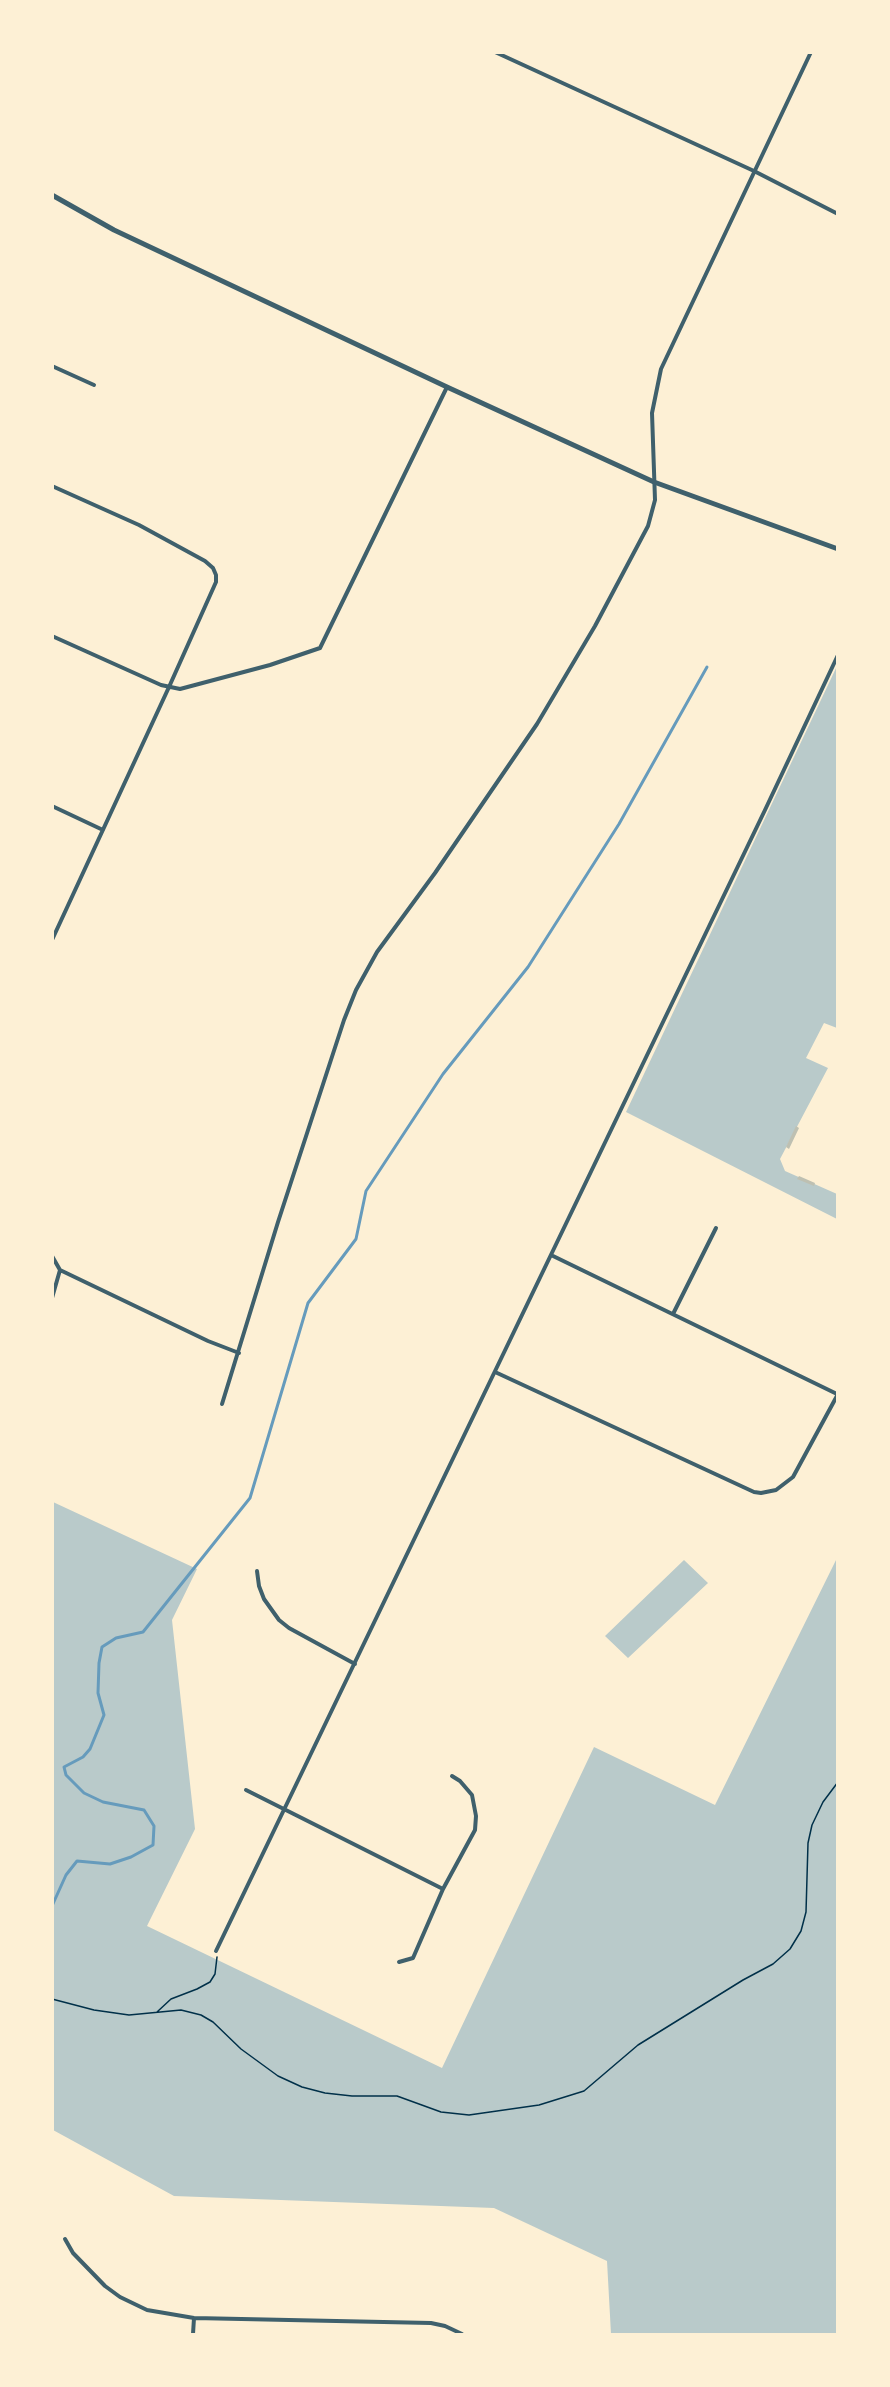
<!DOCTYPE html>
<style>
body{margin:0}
#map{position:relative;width:890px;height:2387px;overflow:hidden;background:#fdf0d5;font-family:"DejaVu Sans",sans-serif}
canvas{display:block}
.frame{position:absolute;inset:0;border:54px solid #fdf0d5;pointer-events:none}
</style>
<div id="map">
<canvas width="890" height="2387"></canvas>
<div class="frame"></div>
</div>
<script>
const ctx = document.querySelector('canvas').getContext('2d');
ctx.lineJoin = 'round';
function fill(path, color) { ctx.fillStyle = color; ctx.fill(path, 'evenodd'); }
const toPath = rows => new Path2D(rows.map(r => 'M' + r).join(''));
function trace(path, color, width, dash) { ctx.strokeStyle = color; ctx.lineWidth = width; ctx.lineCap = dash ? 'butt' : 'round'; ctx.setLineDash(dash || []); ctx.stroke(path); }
fill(toPath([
 [837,666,837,1028,824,1023,806,1058,828,1068,780,1159,785,1171,837,1194,837,1219,626,1112],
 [53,1502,197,1569,172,1620,195,1829,147,1926,442,2068,594,1747,715,1805,837,1558,837,2334,611,2334,607,2261,494,2208,174,2196,53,2130],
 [684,1560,708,1583,628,1658,605,1636]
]), '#b9caca');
trace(toPath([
 [52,1906,66,1875,77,1861,110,1864,131,1857,153,1845,154,1826,144,1810,103,1802,84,1793,66,1775,64,1767,83,1757,90,1749,104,1715,98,1693,99,1663,102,1647,116,1638,143,1632,250,1498,308,1303,356,1239,366,1191,443,1074,528,967,619,824,707,667]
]), '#669bbc', 3);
fill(toPath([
 [796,1126,799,1128,789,1149,786,1147],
 [799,1176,815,1183,814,1186,797,1179]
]), '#bec0b2');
trace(toPath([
 [52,1999,94,2010,129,2015,181,2010,201,2015,213,2022,241,2049,278,2076,302,2087,325,2093,352,2096,397,2096,441,2112,469,2115,539,2105,584,2091,638,2045,743,1980,773,1964,790,1949,801,1931,806,1912,808,1843,812,1825,823,1802,838,1782],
 [157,2012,171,1999,197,1989,210,1982,215,1974,217,1957]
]), '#003049', 1.5);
trace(toPath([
 [495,52,754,171,838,214],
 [52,366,94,385],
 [52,486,139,525,205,561,213,568,216,575,216,582,169,687,52,940],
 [52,636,161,685,180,689,270,665,320,648,447,387],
 [52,806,103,830],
 [551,1255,837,1394],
 [52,1256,60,1270,52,1298],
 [60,1270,208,1341,239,1353],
 [673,1314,716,1228],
 [495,1372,754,1492,761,1493,776,1490,793,1477,838,1394],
 [222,1404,278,1222,344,1020,356,990,377,952,435,873,537,724,595,626,648,526,655,500,652,413,661,369,811,52],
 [257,1571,259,1586,264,1599,279,1620,289,1628,355,1664],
 [246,1790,443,1889],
 [216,1951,765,810,838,655],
 [399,1962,413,1958,443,1889,475,1830,476,1816,472,1795,460,1781,452,1776],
 [65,2239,73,2253,105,2286,120,2297,147,2310,194,2318,431,2323,445,2326,462,2334],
 [193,2334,194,2318]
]), '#3f606c', 4);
trace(toPath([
 [52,195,114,230,447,387,654,482,838,549]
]), '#3f606c', 5);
</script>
